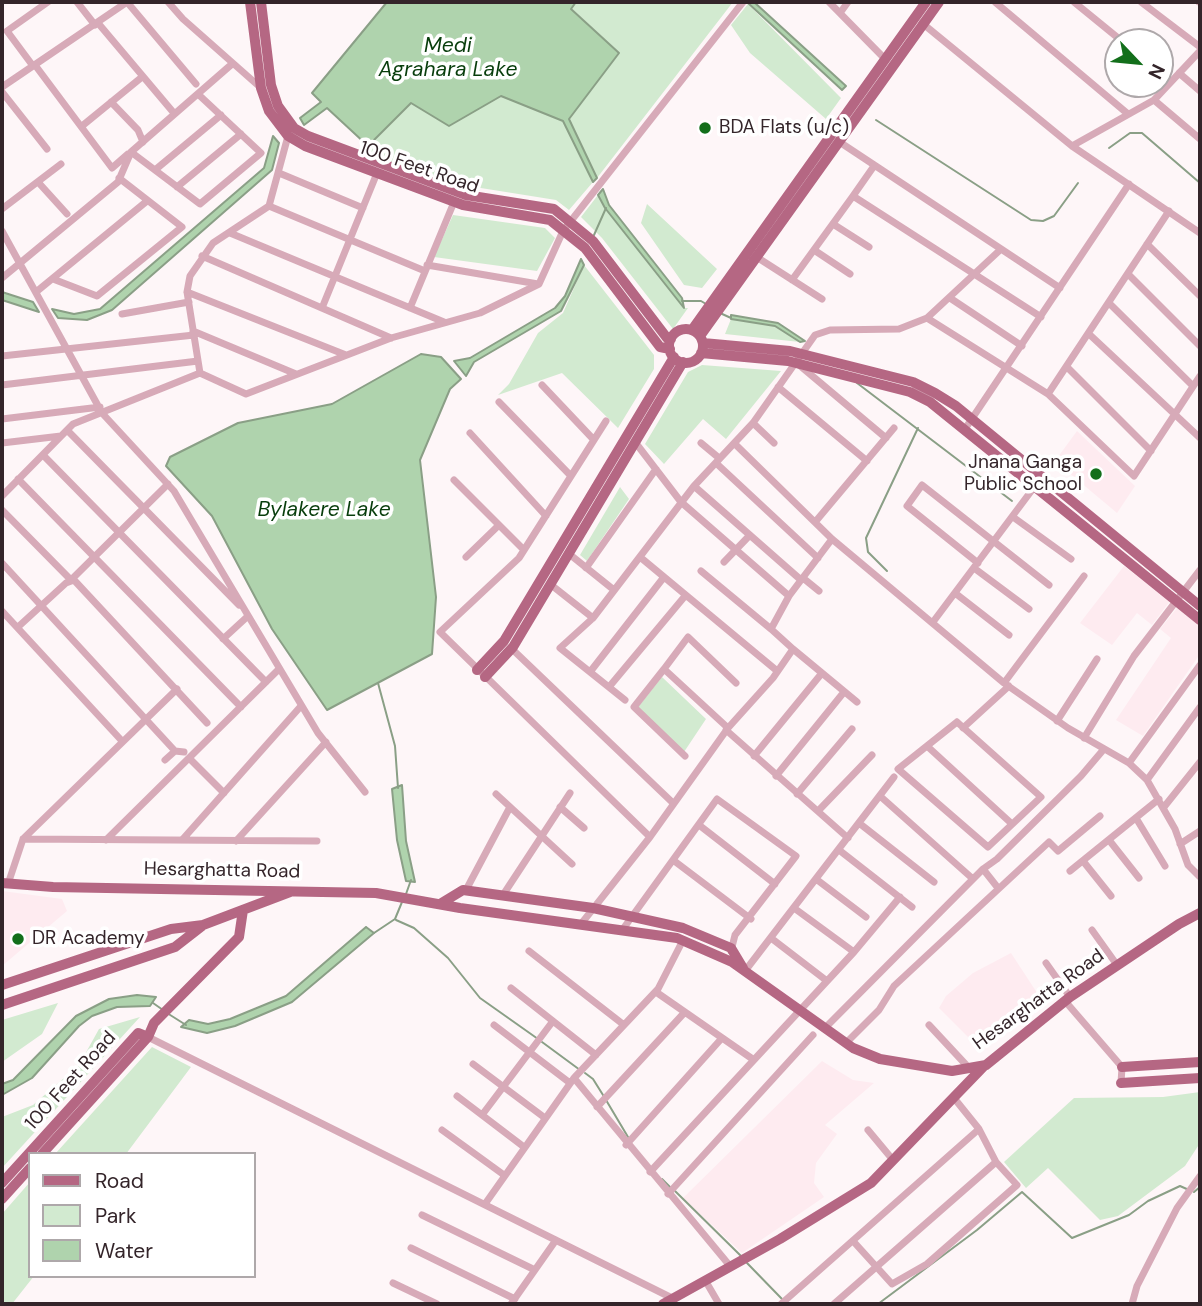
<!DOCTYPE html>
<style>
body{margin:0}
#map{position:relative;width:1202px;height:1306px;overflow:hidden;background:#fef6f8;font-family:"DM Sans",sans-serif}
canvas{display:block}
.frame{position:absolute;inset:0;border:4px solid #34252a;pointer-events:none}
.legend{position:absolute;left:28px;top:1152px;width:228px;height:126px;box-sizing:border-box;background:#fff;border:2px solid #aea8aa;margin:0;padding:9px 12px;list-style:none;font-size:21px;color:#34252a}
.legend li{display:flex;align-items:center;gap:14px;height:35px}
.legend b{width:35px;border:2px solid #aea8aa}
.north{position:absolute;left:1104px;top:28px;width:70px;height:70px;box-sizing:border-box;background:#fff;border:2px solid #aea8aa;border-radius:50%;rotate:116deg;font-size:19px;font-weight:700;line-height:28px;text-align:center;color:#34252a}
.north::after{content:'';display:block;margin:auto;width:24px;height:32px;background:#136f1b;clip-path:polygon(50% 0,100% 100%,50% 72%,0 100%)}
</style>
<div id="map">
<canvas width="1202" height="1306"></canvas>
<div class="frame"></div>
<ul class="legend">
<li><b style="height:9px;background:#b56783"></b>Road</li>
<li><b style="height:19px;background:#d2ead0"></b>Park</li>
<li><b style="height:19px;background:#afd3ad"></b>Water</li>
</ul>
<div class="north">N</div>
</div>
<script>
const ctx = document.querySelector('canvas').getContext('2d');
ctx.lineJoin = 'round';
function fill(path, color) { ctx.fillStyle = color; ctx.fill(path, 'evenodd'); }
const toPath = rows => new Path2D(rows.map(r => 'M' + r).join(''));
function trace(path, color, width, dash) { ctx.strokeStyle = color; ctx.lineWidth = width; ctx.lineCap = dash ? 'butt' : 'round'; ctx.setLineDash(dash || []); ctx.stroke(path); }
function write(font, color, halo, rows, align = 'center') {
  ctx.font = font + ' "DM Sans",sans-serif'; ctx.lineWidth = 7; ctx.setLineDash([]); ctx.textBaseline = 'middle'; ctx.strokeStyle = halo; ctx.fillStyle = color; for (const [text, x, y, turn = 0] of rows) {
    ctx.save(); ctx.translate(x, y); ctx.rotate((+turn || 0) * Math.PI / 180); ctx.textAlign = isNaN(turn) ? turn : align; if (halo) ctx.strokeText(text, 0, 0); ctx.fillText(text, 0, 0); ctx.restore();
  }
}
fill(toPath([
 [1077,431,1135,486,1117,513,1055,461],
 [1124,566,1170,601,1152,625,1137,613,1112,645,1080,623],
 [1177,608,1200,626,1200,654,1143,736,1116,720,1171,638,1160,629],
 [2,891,62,899,67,911,2,966],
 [1011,953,1043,1002,981,1050,939,1008,946,996,973,973],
 [822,1061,853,1080,874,1083,825,1125,837,1134,816,1163,814,1183,824,1197,742,1253,683,1198]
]), '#feebf0');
fill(toPath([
 [576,2,733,2,597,178,569,119,619,53,571,8],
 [748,4,841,98,826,119,750,53,731,25],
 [501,96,563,120,593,182,569,210,556,200,462,185,364,153,368,146,411,102,449,126],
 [598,195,684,308,688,308,673,329,602,238,581,217],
 [647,204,717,269,702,288,684,285,641,223],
 [453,215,545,228,555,238,537,271,434,257],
 [584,265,654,355,654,369,618,428,562,373,498,395,509,384,538,333,563,313],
 [731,319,775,326,800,342,725,334],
 [702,365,781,371,726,439,703,419,664,464,645,444,688,372],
 [620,487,629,499,587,561,580,555],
 [662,677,706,719,684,752,638,707],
 [58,1003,42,1034,2,1062,2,1020],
 [140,1017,2,1168,2,1117,33,1105,79,1065,99,1029],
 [152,1047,191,1067,126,1154,55,1154],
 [1200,1092,1200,1143,1185,1166,1118,1216,1100,1220,1048,1168,1026,1188,1004,1162,1074,1098,1163,1097],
 [30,1182,30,1276,34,1276,12,1304,2,1304,2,1214]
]), '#d2ead0');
const water = toPath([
 [387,2,576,2,571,9,619,53,569,119,597,178,593,182,563,121,501,96,449,126,411,103,368,146,327,108,304,125,300,118,321,102,312,93,387,2],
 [754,2,846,86,842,90,748,3,754,2],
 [273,136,279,143,272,170,112,310,87,320,58,318,52,309,74,314,100,309,264,168,273,136],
 [603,189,609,205,682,298,684,308,605,208,598,195,603,189],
 [581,259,584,265,561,311,474,362,466,376,454,361,470,358,555,308,565,296,581,259],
 [2,292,33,302,39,312,2,300,2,292],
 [731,315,778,323,805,341,800,342,775,326,731,319,731,315],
 [421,354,441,357,461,379,450,389,420,460,436,597,432,654,327,710,272,629,212,516,166,466,170,457,238,423,332,404,421,354],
 [402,785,406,841,415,882,406,881,397,840,392,789,402,785],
 [366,927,374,933,292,1002,235,1026,207,1033,181,1027,189,1020,208,1024,230,1019,286,996,366,927],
 [137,995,156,997,150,1006,117,1007,92,1016,79,1026,32,1078,2,1095,2,1084,13,1080,76,1016,109,999,137,995]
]);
fill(water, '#afd3ad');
trace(water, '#8a9f86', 2);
trace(toPath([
 [876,120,1031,220,1043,221,1054,216,1078,183],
 [1109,148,1130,133,1142,133,1200,183],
 [594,235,606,208],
 [682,301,701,301,706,304],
 [720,313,731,318],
 [857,383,1012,501],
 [887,571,868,552,866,538,918,428],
 [378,683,395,746,398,788],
 [406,894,411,880],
 [396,920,414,928,448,958,480,998,538,1039],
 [374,933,395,919,402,902],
 [153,1003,163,1010],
 [167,1013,186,1025],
 [542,1042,580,1070],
 [585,1073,593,1079,603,1095],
 [606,1100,628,1137],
 [662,1179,671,1188],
 [675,1191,741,1256],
 [1194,1192,1200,1187],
 [747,1263,782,1299],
 [878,1304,977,1230,1022,1192,1072,1238,1129,1215,1148,1201,1180,1186,1189,1190]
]), '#8a9f86', 2);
trace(toPath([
 [77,2,95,25],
 [127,2,196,84],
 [168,2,183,19,261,88],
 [829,2,885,59],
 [995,2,1128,114],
 [1074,2,1123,42],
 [1141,2,1200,47],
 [1199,2,1200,2],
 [840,13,848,2],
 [98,23,173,112],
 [922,23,1072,146,1200,233],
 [35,65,112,168,128,154],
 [33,66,7,31,48,2],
 [1160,73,1171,82],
 [1179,73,1200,91],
 [2,87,127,2],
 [2,92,47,149],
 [1154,100,1200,139],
 [111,102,138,130,143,142,140,144],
 [82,126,142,77],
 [838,141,1060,288],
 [1072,146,1154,100,1200,51],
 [131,152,200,204,261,153,199,95],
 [874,166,853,196,1041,317],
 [155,170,221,115],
 [279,173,363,208],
 [38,182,67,214],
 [177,187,241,134],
 [269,206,425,271],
 [2,209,61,164],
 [833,224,869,247],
 [2,231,102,413,174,491,318,733,365,792],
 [230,233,444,322],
 [1147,244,1200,296],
 [814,250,850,274],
 [1000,250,927,318,1048,394,1134,476,1200,376],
 [202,256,391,338],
 [755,256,822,299],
 [427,265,538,284],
 [1128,274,1200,346],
 [2,278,118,182,131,152,232,64],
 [53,279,97,296,182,227,119,178],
 [792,280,853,196],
 [36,292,147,201],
 [187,292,346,355],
 [950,298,1022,346],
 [1109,303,1193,386],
 [322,308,377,173],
 [410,308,454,202],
 [122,314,189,302],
 [193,331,296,374],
 [1089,334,1200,438],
 [2,356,194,335],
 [798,364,886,438],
 [1067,367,1151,451],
 [200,373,187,292,190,276,213,243,269,206,288,136],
 [2,385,198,361],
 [542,385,594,440],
 [778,387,867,461],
 [1048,394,1169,211],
 [499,402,571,476],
 [2,419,100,407],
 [606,421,519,558,440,632,650,837],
 [753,423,774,443],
 [965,429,1129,184],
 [67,430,239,605],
 [470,433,546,516],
 [635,442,681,502,789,596],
 [2,443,61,436],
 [701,443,719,458],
 [735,444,832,539,1004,683,1068,728,1129,763,1147,780,1175,829,1188,865,1200,877],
 [43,455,266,682],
 [716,463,818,558],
 [18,479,241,707],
 [454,480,524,550],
 [694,486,801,580],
 [2,496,73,424,200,373,246,394,391,338,480,313,539,284,563,231,743,2],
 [2,510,71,580,168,484],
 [1013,517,1071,559],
 [816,521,894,428],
 [568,553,614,590],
 [466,557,499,525],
 [640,557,776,670],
 [724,562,750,535],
 [2,563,175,751,184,752],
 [978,563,907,506,922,485,1049,585],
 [586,568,656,469],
 [974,568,1029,609],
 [701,571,771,629],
 [803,578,819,591],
 [550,584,593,618],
 [955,593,1009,635],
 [2,611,122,741],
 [933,622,1041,478],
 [18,627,66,583,74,580,207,723],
 [223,639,248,616],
 [511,648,673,803],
 [793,649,857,702],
 [664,669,634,707,685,756],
 [590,672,664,577],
 [1004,683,1084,576],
 [609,687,685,596],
 [625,700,560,648,593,618,694,486,753,423,815,335,830,330,899,329,927,318],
 [1057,721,1097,659],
 [957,722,1041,797,988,847,898,769,957,722],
 [728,728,664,669,688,637,736,683],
 [963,728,1009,686],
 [726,730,848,838],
 [1084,738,1134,656,1200,570],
 [927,746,1012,824],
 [754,756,822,673],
 [189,758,224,793],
 [165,760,175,751],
 [1129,763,1200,665],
 [776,776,844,692],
 [1147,780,1200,707],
 [496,794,572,864],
 [797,794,852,729],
 [880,796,973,879],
 [560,807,584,828],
 [1164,807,1200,762],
 [819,810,872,755],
 [1136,818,1165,866],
 [859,823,934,882],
 [699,825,775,884],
 [23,839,317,841],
 [106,840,279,669],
 [182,840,301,706],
 [1109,840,1139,878],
 [236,841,326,742],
 [1180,844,1200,831],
 [839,850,912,907],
 [673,860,751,919],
 [1083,861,1111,896],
 [983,869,998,888],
 [1070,871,1159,799],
 [816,879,866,917],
 [8,884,23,839,177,689],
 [466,890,510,807],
 [503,895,570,793],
 [794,908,854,952],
 [581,924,650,837,728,728,773,678,793,649,771,629,789,596,832,539],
 [623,929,717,799,796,856,735,935,731,951],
 [1092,930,1117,965],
 [771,938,827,981],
 [529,951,624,1025],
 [1046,963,1070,997],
 [745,971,894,777],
 [511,988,596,1055],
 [656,992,754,1060],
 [1065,1001,1122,1067,1121,1083],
 [494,1025,570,1083],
 [929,1025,969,1068],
 [825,1028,983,869,997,859,1081,776,1104,749],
 [148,1037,674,1299],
 [846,1043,879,1010,894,986,1049,842,1058,851,1100,816],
 [473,1064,545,1118],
 [574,1078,730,1266],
 [457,1096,524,1147],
 [597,1107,685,1012],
 [482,1115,553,1021],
 [442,1130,504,1175],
 [868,1130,893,1160],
 [626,1145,722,1038],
 [650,1172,854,952,900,897],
 [668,1194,813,1035],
 [485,1204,574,1078,658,989,682,942],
 [422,1215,535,1270],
 [853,1241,892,1284,927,1264,1017,1185,996,1162,979,1129,954,1098],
 [411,1248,515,1299],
 [705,1280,719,1304],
 [393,1283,437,1304],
 [511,1304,556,1240],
 [781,1304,979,1129],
 [834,1304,996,1162],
 [1132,1304,1137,1286,1177,1208,1200,1176]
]), '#d7aab8', 7);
trace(toPath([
 [250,2,261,88,269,111,288,136,305,146,463,205,550,220,585,248,660,347,670,349],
 [261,2,271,85,278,106,294,128,308,136,466,195,554,209,593,241,667,338,671,339],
 '669 346a17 17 0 1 1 34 0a17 17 0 1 1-34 0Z',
 [692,330,926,2],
 [700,336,939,2],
 [703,343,790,351,913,382,935,393,956,406,1200,606],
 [701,353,788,361,910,392,930,402,1200,620],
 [477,670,504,641,674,357],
 [485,677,513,647,683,362],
 [2,883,53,887,376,893,460,908,677,938,732,962,853,1048,880,1059,952,1071,986,1065,1070,997,1179,924,1200,913],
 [440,904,463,890,593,908,683,928,731,948,743,968],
 [2,985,171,929,203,925,290,892],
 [2,1005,175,947,202,926],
 [1122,1067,1200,1062],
 [1121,1083,1200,1078],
 [42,1154,148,1037,154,1023,239,937,243,910],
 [2,1183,138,1033,148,1037],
 [2,1199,30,1168],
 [663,1304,780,1239,871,1183,985,1065]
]), '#b56783', 10);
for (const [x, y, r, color] of [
 [705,128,7,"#136f1b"],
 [1096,474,7,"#136f1b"],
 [18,939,7,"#136f1b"]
]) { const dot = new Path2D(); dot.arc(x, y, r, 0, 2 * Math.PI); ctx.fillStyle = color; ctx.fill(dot); trace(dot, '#fff', 2.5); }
write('19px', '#34252a', '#fff', [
 ["BDA Flats (u/c)",719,128],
 ["Jnana Ganga",1082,463,"right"],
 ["Public School",1082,485,"right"],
 ["DR Academy",32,939]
], 'left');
write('19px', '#34252a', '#fff', [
 ["100 Feet Road",419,168,19],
 ["Hesarghatta Road",222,871,1],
 ["Hesarghatta Road",1039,1000,-36],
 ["100 Feet Road",71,1081,-48]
]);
write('italic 21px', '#083d0c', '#fff', [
 ["Medi",448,46],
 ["Agrahara Lake",448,70],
 ["Bylakere Lake",324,510]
]);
</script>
